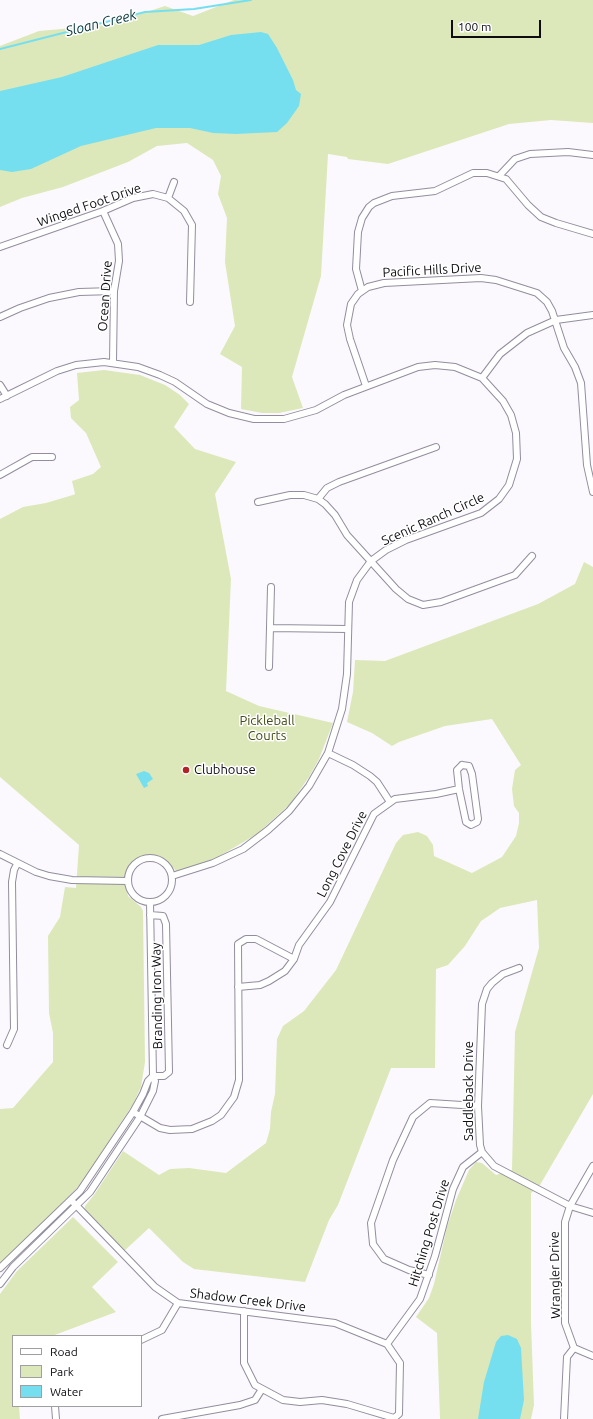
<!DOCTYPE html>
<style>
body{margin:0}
#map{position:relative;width:593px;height:1419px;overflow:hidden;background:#fbf9fd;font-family:Ubuntu,sans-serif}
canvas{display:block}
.legend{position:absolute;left:12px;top:1335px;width:130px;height:72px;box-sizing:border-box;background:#fff;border:1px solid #9f9ea0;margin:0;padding:5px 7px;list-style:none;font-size:12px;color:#0e0c12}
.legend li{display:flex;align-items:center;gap:8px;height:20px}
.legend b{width:20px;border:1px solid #9f9ea0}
.scale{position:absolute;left:451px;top:20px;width:90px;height:18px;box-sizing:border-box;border:2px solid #0e0c12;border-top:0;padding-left:5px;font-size:12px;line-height:14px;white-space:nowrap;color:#0e0c12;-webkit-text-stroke:3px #fff;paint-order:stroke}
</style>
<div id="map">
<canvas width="593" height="1419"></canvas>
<ul class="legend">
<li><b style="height:5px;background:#fff"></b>Road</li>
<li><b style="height:11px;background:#dce8b9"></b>Park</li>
<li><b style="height:11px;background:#76dfef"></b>Water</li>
</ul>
<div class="scale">100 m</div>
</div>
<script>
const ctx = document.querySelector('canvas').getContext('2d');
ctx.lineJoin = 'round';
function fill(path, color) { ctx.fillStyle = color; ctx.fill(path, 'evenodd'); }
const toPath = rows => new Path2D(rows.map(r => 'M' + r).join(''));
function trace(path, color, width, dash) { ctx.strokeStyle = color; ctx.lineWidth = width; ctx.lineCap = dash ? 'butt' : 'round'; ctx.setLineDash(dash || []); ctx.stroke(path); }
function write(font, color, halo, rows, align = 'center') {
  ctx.font = font + ' Ubuntu,sans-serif'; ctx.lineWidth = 3; ctx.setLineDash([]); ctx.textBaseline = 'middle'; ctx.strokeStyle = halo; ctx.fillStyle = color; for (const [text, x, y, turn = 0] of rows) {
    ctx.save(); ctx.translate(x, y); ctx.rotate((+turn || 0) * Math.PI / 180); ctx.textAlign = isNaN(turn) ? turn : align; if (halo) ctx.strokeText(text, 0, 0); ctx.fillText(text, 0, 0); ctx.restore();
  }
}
fill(toPath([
 [234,0,593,0,593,123,551,120,509,124,388,164,348,159,347,157,328,154,321,276,292,377,303,408,279,413,262,413,241,409,242,367,220,354,235,326,225,262,227,218,218,194,221,176,213,160,187,143,157,146,128,162,63,187,22,198,0,207,0,46,39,31,106,25,165,6,193,16],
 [104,370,140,375,165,385,180,395,189,404,174,427,195,449,236,462,215,494,231,579,226,691,259,706,333,723,319,759,309,777,290,804,257,834,218,857,180,871,176,871,168,862,156,856,140,857,130,866,125,875,128,896,141,907,143,911,145,1062,141,1087,133,1104,81,1184,0,1264,0,1109,13,1108,53,1062,53,1033,49,1013,48,936,60,917,65,887,76,888,79,845,0,777,0,519,23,507,46,503,73,495,75,494,72,481,93,474,101,467,86,433,71,418,70,407,79,400,77,373],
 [584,562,593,567,593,1094,540,1185,531,1193,531,1323,534,1405,531,1419,440,1419,437,1333,416,1317,429,1298,434,1284,447,1227,456,1200,469,1170,476,1162,482,1163,496,1175,512,1170,515,1032,539,948,537,900,500,908,490,915,481,921,465,946,448,965,436,969,435,1068,391,1068,338,1205,329,1220,305,1282,194,1269,183,1262,149,1228,123,1252,84,1211,85,1206,94,1195,123,1151,159,1175,170,1169,189,1168,226,1173,266,1143,270,1129,271,1112,275,1094,277,1039,283,1026,304,1011,336,970,396,843,403,835,418,832,427,836,433,845,434,856,472,873,502,857,516,836,519,823,519,813,514,806,512,789,515,770,521,765,492,719,445,726,399,742,392,746,372,733,347,722,353,692,355,660,385,661,538,604,575,584],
 [73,1217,118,1262,92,1287,116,1312,52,1336,13,1336,13,1406,19,1406,20,1419,0,1419,0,1294,17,1271]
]), '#dce8b9');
fill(toPath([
 [261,32,268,34,277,48,293,80,296,90,301,94,299,106,287,123,277,132,236,134,213,133,190,128,156,128,81,146,31,169,12,172,0,170,0,91,62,77,158,45,199,45,231,35],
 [144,771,149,773,153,779,147,783,148,786,144,788,136,774],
 [508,1335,517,1339,521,1348,524,1400,520,1419,478,1419,484,1382,496,1342,501,1336]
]), '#76dfef');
trace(toPath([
 [0,49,145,12,194,9,251,0]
]), '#76dfef', 2);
const minor = toPath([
 [499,176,515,159,530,154,568,152,593,155],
 [168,198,174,182],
 [103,211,118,244,119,261,114,291,113,362],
 [0,247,103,211,133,198,153,194,168,198,184,211,192,225,190,302],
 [362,291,356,269,358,232,362,218,369,207,374,203,392,196,435,191,473,173,487,173,506,179,528,205,541,217,556,223,593,234],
 [0,317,20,308,49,298,79,292,114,291],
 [482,378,500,354,527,333,556,320,593,315],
 [0,385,7,396],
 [366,386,350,339,347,325,351,304,358,294,368,287,384,283,481,278,496,280,537,293,547,302,552,311,564,348,575,367,581,383,587,465,593,492],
 [0,399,57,371,76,365,104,362,138,367,160,375,175,382,207,404,229,413,254,419,284,419,316,410,344,395,418,367,435,365,455,367,482,378,503,401,511,415,516,433,517,459,509,485,499,499,481,513,406,540,386,550,371,561,357,580,349,602,347,674,342,709,328,753,309,786,289,811,268,830,243,849,213,863,172,876],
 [0,475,32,457,52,457],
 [318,499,327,488,339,482,436,447],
 [258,502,290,495,304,495,318,499,325,504,335,515,347,535,396,589,408,599,423,605,441,602,515,575,532,556],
 [270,628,348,629],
 [269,667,271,587],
 [328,753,353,765,370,776,377,782,390,802],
 [462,765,469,766,472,774,478,819,477,822,471,825,466,822,459,789,457,770,462,765],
 [0,854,36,872,49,876,72,880,128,881],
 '128 880a22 22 0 1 1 44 0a22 22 0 1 1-44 0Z',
 [150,915,163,916,166,924,169,1072,164,1076,153,1076],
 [519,968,503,974,492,983,487,989,482,1004,478,1106,480,1145,482,1152,494,1166,570,1206,593,1213],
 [238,987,260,985,269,981,285,971,294,959],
 [7,1045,14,1029,12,882,14,870,17,864],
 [133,1112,160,1128,170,1130,192,1129,212,1121,221,1115,234,1097,239,1080,238,944,246,939,256,939,294,959,299,945,330,902,374,814,395,799,436,794,459,789],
 [593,1166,570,1206,565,1222,565,1323,574,1348,593,1356],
 [71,1200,155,1287,178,1303,335,1323,387,1344],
 [0,1268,80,1191,133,1112,143,1094,148,1081,153,1076],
 [429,1275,409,1270,384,1259,373,1244,371,1223,393,1160,413,1117,430,1103,478,1106],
 [0,1284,13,1267,90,1192,140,1117,153,1091,155,1081,153,1076,150,902],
 [244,1311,244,1363,255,1385,283,1400,300,1402,322,1400,347,1404,394,1418,399,1414,400,1363,387,1344],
 [141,1340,162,1330,178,1303],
 [387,1344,420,1299,435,1256,453,1189,463,1167,482,1152],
 [55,1406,56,1419],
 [162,1419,240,1405,255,1400,262,1389],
 [564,1419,567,1357,574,1348]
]);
trace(minor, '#938d9e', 8);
trace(minor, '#fff', 6);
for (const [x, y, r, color] of [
 [186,770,4,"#b32227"]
]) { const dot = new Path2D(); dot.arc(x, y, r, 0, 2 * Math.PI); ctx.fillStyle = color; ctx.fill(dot); trace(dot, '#fff', 1.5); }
write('13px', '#0e0c12', '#fff', [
 ["Winged Foot Drive",89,205,-19],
 ["Pacific Hills Drive",432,270,-3],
 ["Ocean Drive",105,296,-86],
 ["Scenic Ranch Circle",433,519,-24],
 ["Long Cove Drive",342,854,-63],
 ["Branding Iron Way",157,996,-91],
 ["Saddleback Drive",469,1091,-90],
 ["Hitching Post Drive",429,1233,-73],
 ["Wrangler Drive",555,1275,-91],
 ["Shadow Creek Drive",248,1300,7]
]);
write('13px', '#414b14', '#fff', [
 ["Pickleball",267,721],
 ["Courts",267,736]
]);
write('13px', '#0e0c12', '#fff', [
 ["Clubhouse",194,770]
], 'left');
write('italic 14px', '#00333a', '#fff', [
 ["Sloan Creek",101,23,-14]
]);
</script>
